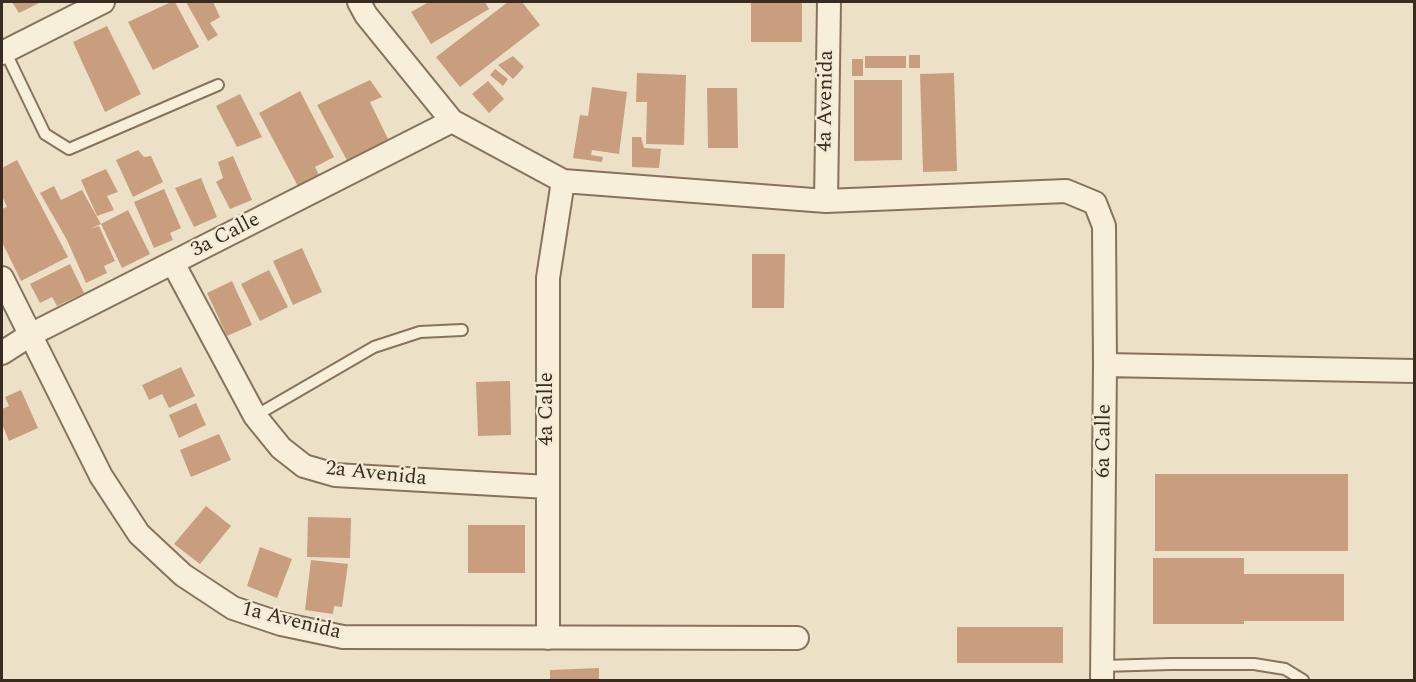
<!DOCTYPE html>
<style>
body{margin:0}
#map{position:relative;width:1416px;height:682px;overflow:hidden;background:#ece1c7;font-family:Spectral,serif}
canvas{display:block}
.frame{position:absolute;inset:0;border:3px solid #382c20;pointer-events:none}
</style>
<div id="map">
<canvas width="1416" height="682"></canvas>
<div class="frame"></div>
</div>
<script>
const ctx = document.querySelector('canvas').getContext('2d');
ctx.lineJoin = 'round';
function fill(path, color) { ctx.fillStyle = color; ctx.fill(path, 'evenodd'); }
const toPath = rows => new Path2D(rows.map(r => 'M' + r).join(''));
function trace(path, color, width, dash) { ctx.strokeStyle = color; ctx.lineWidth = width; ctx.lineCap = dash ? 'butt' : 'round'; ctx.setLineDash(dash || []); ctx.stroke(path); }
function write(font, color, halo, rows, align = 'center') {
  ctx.font = font + ' Spectral,serif'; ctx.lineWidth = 4.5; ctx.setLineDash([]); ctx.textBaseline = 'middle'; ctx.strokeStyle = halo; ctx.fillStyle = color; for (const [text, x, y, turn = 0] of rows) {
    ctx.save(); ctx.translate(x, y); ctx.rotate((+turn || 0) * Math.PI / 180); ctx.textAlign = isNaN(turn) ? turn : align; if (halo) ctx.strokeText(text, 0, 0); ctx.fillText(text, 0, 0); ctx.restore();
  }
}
fill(toPath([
 [12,2,41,2,19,13],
 [171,2,175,2,199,47,153,70,128,22],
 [186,2,213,2,220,17,210,23,218,35,208,41],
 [429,2,485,2,489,9,431,44,411,12],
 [508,2,522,2,540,25,460,87,436,57],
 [751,2,802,2,802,42,751,42],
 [107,26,141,94,105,112,73,42],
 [909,55,920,55,920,68,909,68],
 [513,56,524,67,513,79,498,65],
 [865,56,906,56,906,68,865,68],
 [852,59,863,59,863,76,852,76],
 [495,69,508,79,503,86,490,75],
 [637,73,686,75,684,145,646,144,647,102,636,102],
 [954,73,957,171,923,172,920,74],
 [370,80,382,97,370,102,390,143,349,164,317,105],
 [854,80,902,80,902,160,854,161],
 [488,81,504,99,489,113,472,94],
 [592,87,627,92,619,154,592,150,591,155,603,157,602,162,573,158,580,115,588,116],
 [707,88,737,88,738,148,708,148],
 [300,91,334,157,315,167,321,179,300,190,259,113],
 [240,94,262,137,237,147,216,106],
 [632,137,641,137,644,148,661,149,659,168,632,167],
 [138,150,144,157,151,156,163,182,133,197,116,160],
 [233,156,252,200,230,209,216,182,223,178,218,162],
 [17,160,68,257,21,281,2,242,2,209,7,207,2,196,2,168],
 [106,169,118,192,107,196,114,210,97,216,81,180],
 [201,178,217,217,194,227,175,188],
 [54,186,61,200,82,190,101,224,90,229,99,226,115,261,104,266,107,273,86,283,67,240,40,193],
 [164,189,181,228,170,233,173,240,154,248,134,202],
 [128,210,150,254,122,268,101,224],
 [302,248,322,292,293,305,273,261],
 [752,254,785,254,784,308,752,308],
 [70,264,84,293,57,306,52,297,40,303,30,284],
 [269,270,288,307,260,321,241,284],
 [232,281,252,325,227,336,207,293],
 [181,367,195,396,169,408,162,394,149,400,142,385],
 [510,381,511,435,478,436,476,382],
 [21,390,38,428,9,441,2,424,2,409,9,406,5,397],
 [196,403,206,425,179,438,169,415],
 [219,434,231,460,191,477,180,450],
 [1155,474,1348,474,1348,551,1155,551],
 [206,506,231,526,200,564,174,544],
 [308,517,351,518,350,558,307,557],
 [468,525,525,525,525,573,468,573],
 [260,547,292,559,277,598,247,586],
 [1153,558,1244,558,1244,574,1344,574,1344,621,1244,621,1244,624,1153,624],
 [311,560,348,564,342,607,334,606,333,614,305,610],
 [957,627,1063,627,1063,663,957,663],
 [599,668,599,680,550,680,550,670]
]), '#c89e7e');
const service = toPath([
 [5,51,45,134,69,149,218,85],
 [255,416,374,347,420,332,462,330],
 [1102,666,1171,664,1254,664,1285,669,1303,680]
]);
const minor = toPath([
 [359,2,366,15,452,121,563,181,826,201,1066,191,1095,203,1104,226,1105,365,1102,680],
 [2,53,103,2],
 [826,201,829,2],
 [173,263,255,416,281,448,304,466,335,475,548,487],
 [2,278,101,476,139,534,183,575,233,608,281,624,343,637,797,638],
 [2,353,30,335,452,121],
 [1105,365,1414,371],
 [548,638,548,278,563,181]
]);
trace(service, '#87735d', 14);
trace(minor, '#87735d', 26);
trace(service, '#f7efda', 10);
trace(minor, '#f7efda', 22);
write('21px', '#382c20', '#f4ebd6', [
 ["4a Avenida",827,101,-89],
 ["3a Calle",226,236,-27],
 ["4a Calle",548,409,-90],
 ["6a Calle",1105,441,-89],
 ["2a Avenida",376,475,6],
 ["1a Avenida",291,622,14]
]);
</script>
